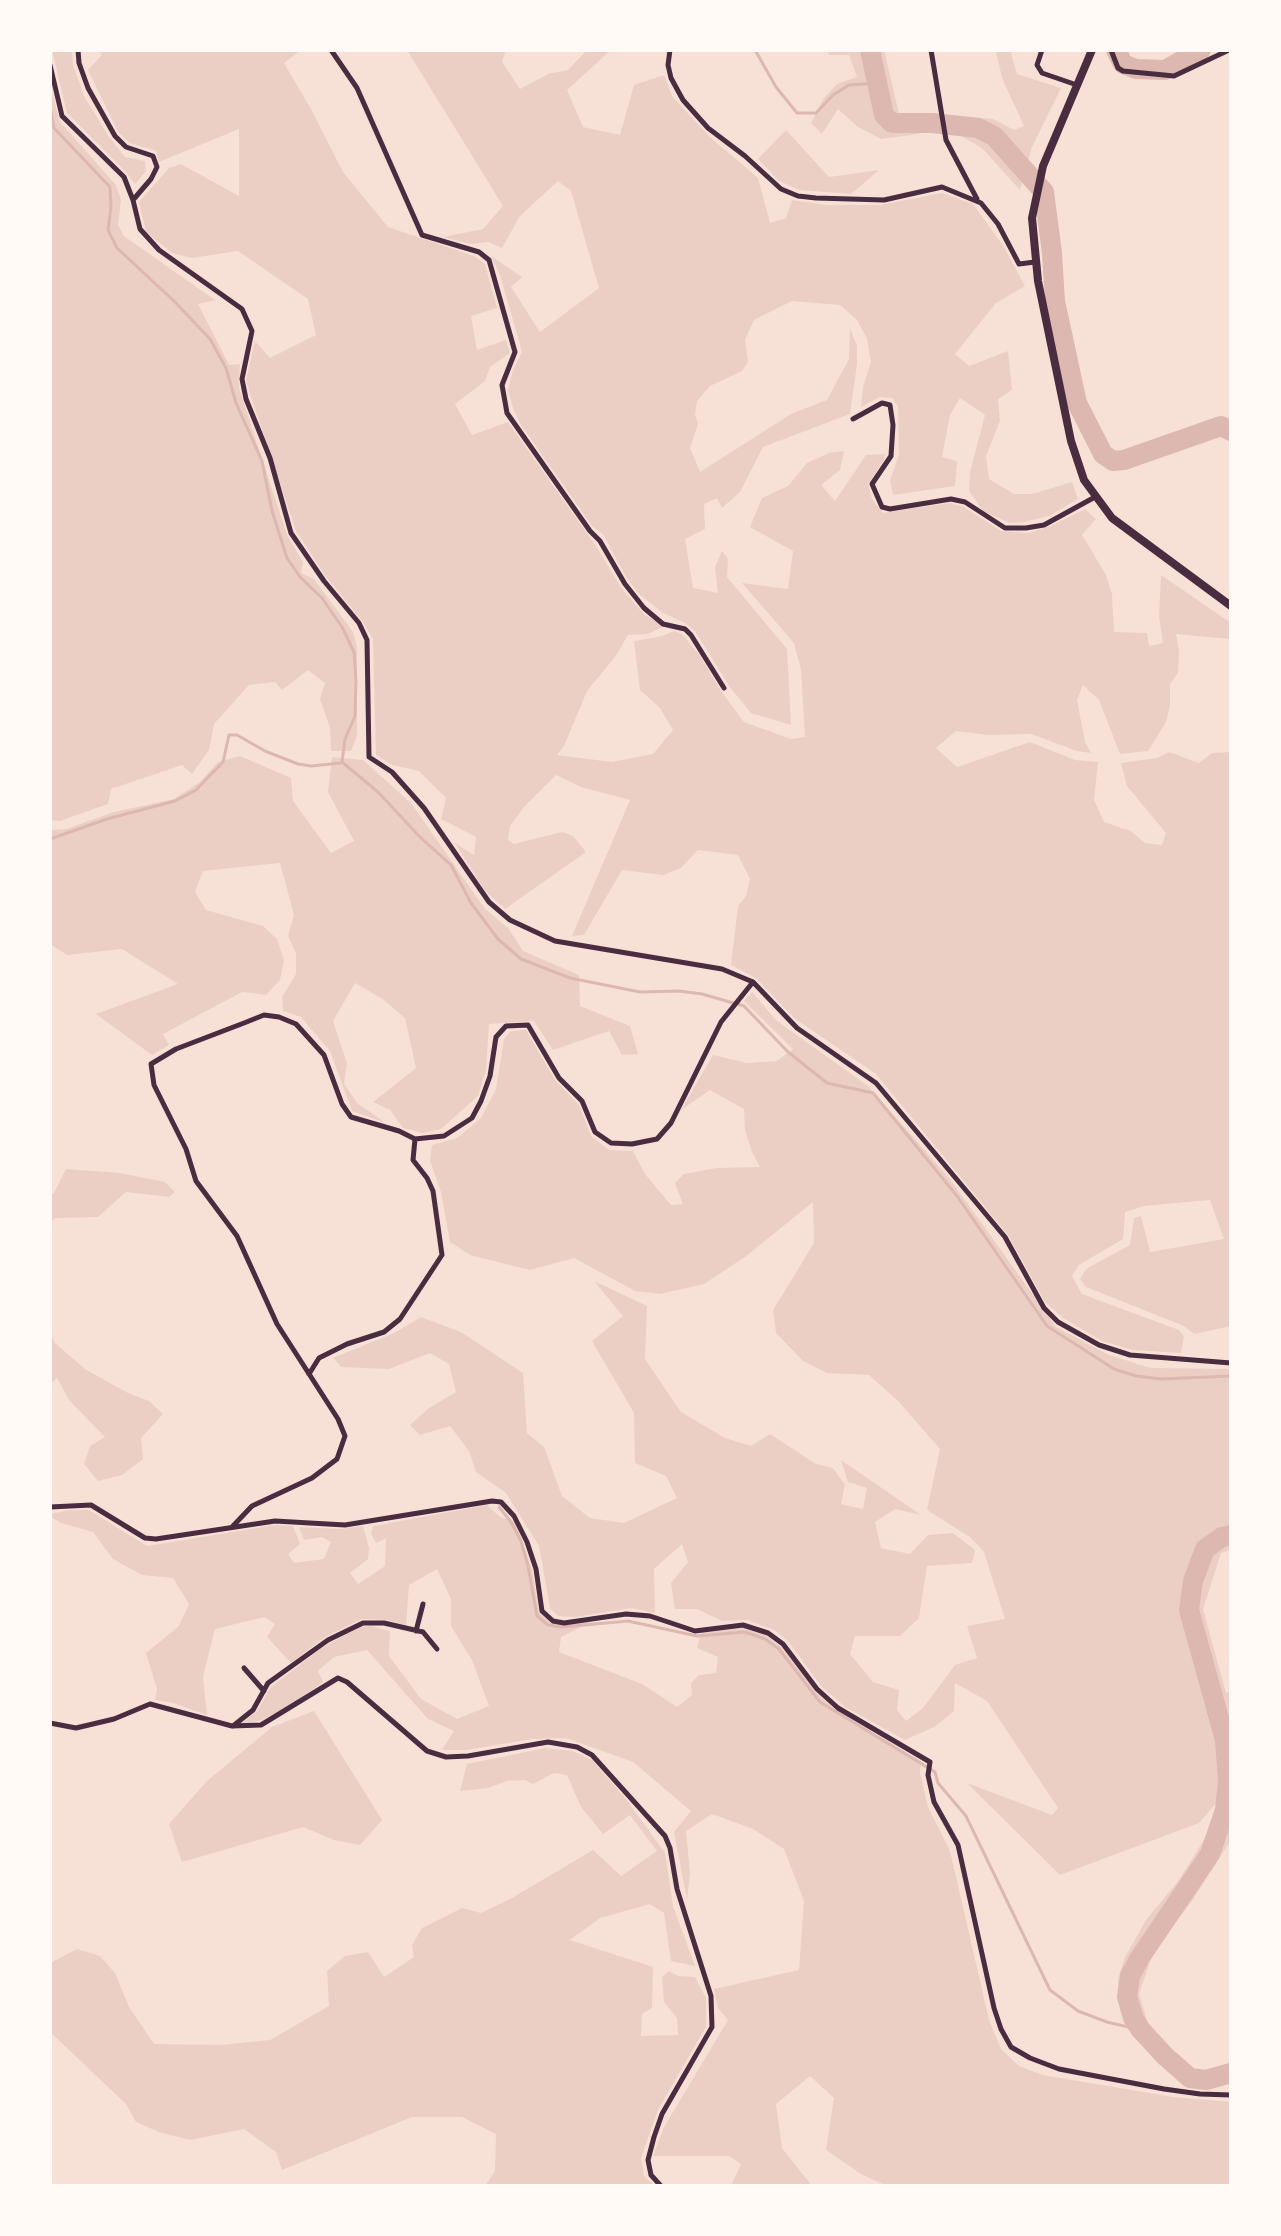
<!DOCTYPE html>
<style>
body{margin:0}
#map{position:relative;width:1281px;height:2236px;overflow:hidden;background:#f7e1d7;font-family:Lato,sans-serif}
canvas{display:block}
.frame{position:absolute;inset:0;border:52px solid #fffaf5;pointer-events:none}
</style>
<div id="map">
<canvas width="1281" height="2236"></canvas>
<div class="frame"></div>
</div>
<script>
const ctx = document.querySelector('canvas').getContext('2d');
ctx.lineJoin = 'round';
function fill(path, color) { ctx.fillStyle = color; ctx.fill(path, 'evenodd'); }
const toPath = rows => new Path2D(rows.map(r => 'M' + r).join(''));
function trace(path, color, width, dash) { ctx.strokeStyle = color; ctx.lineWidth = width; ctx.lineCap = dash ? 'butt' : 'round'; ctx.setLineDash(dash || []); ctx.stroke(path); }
fill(toPath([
 [52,50,72,50,73,65,85,98,109,137,125,157,145,161,146,171,135,184,125,171,67,113],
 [98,50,301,50,284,63,311,109,343,172,388,227,474,256,485,264,497,308,471,316,477,350,506,340,510,353,490,367,485,381,455,404,472,435,508,422,596,546,622,589,645,615,665,626,648,634,628,635,615,657,587,691,564,746,557,755,612,762,653,754,673,730,660,708,640,690,634,641,658,637,675,631,682,634,700,656,721,691,744,722,791,739,805,737,801,670,794,643,742,583,788,589,793,551,750,527,762,498,788,486,807,463,829,453,844,451,840,470,821,485,835,501,866,455,885,454,884,460,868,484,872,499,883,513,950,503,964,507,1001,531,1029,533,1051,526,1085,509,1096,519,1082,535,1106,575,1112,594,1114,632,1147,633,1149,646,1163,643,1159,617,1161,575,1231,623,1230,639,1176,634,1179,651,1178,673,1170,684,1170,706,1166,722,1148,751,1120,754,1099,700,1083,685,1077,700,1085,742,1091,753,1077,751,1031,734,988,735,956,731,936,748,957,767,1030,742,1075,760,1098,762,1094,800,1104,822,1131,831,1145,843,1162,845,1166,833,1127,786,1121,763,1157,758,1169,752,1199,763,1212,753,1231,752,1231,1326,1194,1334,1184,1326,1086,1287,1080,1279,1086,1269,1130,1245,1134,1218,1141,1216,1150,1252,1224,1239,1210,1200,1144,1206,1125,1212,1123,1239,1079,1265,1072,1276,1082,1294,1179,1330,1184,1336,1181,1353,1133,1350,1102,1341,1063,1318,1045,1302,1008,1235,876,1074,794,1018,756,978,731,965,738,906,746,896,750,879,738,855,698,850,681,868,663,875,622,870,584,935,572,936,630,800,581,787,556,775,524,807,510,826,508,840,514,844,562,832,573,836,586,852,505,909,485,891,455,843,474,855,476,837,441,819,446,798,419,771,392,765,376,755,373,639,363,622,324,574,296,531,251,397,246,380,255,341,270,358,316,335,308,299,238,251,192,258,172,253,146,232,139,202,169,168,181,164,239,196,239,129,159,162,156,151,130,143,118,132,88,70,102,55],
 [407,50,506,50,502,62,520,89,548,74,568,70,587,50,611,50,567,90,583,127,620,135,634,85,664,75,672,96,710,137,758,178,770,223,786,218,792,200,826,205,880,205,942,193,973,204,1004,247,1025,286,996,303,955,354,969,366,1008,351,1012,390,998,399,1000,421,986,456,989,479,1014,494,1032,494,1072,482,1078,499,1049,516,1024,522,1010,523,983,511,969,491,970,472,985,415,960,398,950,415,942,457,957,461,955,486,893,495,890,480,899,455,898,406,892,398,880,397,861,407,863,387,871,362,867,339,857,320,840,305,792,301,754,320,745,340,748,362,742,371,710,386,697,401,695,414,698,424,690,448,700,472,791,414,827,400,849,359,850,328,857,346,857,364,850,414,763,447,740,492,722,508,717,498,704,504,705,529,685,539,693,588,718,593,715,567,722,551,728,559,727,577,787,649,791,725,751,713,729,686,695,631,685,623,663,613,639,594,626,577,603,534,592,526,521,425,513,408,508,390,513,370,522,352,500,275,491,256,522,277,511,287,540,332,599,288,571,191,558,181,520,216,502,248,488,242,470,244,443,237,483,229,503,206],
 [827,50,884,50,900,118,921,120,919,134,881,139,858,127,838,109,822,134,811,123,823,99,837,84,857,77,849,55,829,55],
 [998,50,1010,50,1017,74,1061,88,1032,147,1020,190,982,148,959,135,951,115,993,119,1014,130,1024,126,1002,78,996,51],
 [50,85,60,122,116,185,121,200,118,225,124,236,215,300,198,304,229,365,240,364,239,388,287,535,303,562,301,573,314,579,353,632,357,647,357,736,351,751,331,751,330,728,320,699,325,683,308,670,282,690,275,682,249,685,214,724,209,750,192,774,182,765,111,789,108,804,60,821,50,820],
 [786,130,829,177,879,170,851,194,800,190,779,181,758,159],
 [240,756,291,778,293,801,331,853,354,841,328,792,332,757,363,760,411,803,485,909,508,928,523,951,579,975,580,1006,630,1026,638,1054,622,1055,609,1031,553,1050,534,1021,489,1024,486,1070,478,1096,441,1129,423,1133,403,1128,390,1110,373,1102,416,1068,405,1018,384,1000,355,983,333,1021,347,1064,344,1083,357,1103,386,1123,352,1111,330,1051,301,1017,283,1011,282,997,296,974,296,953,288,936,294,915,280,863,203,871,195,892,206,910,263,926,277,939,284,960,280,980,266,995,242,992,163,1034,169,1045,152,1055,96,1014,178,984,122,949,67,955,50,944,50,830,66,829,114,812,174,799,200,782,218,762],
 [752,992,777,1021,868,1086,950,1179,1056,1327,1109,1355,1151,1368,1231,1369,1231,1550,1221,1553,1203,1609,1226,1693,1231,1691,1231,1840,1194,1898,1153,1953,1139,1994,1150,2030,1133,2037,1123,2022,1119,2006,1118,1978,1125,1957,1146,1920,1179,1880,1210,1830,1219,1800,1199,1823,1060,1875,967,1783,1052,1815,1058,1808,987,1701,955,1683,954,1711,934,1727,905,1740,845,1707,821,1686,788,1641,774,1630,747,1620,722,1621,697,1609,675,1609,671,1583,688,1562,682,1544,654,1569,655,1613,631,1608,576,1617,558,1616,550,1608,539,1546,506,1493,476,1472,469,1451,450,1426,420,1435,410,1425,429,1408,456,1392,449,1364,430,1353,389,1369,341,1367,333,1358,394,1333,421,1317,461,1332,523,1373,527,1433,544,1447,562,1496,590,1518,624,1523,677,1498,666,1476,635,1463,634,1413,592,1341,623,1316,594,1281,647,1306,645,1359,681,1412,725,1438,751,1446,770,1434,816,1464,833,1468,845,1485,841,1504,863,1509,867,1488,848,1482,841,1460,921,1515,895,1509,875,1522,881,1548,910,1554,928,1535,953,1533,975,1550,972,1563,927,1566,919,1618,900,1636,855,1636,850,1654,873,1682,899,1690,897,1710,906,1721,923,1708,955,1665,977,1658,967,1626,1005,1619,984,1552,970,1537,927,1510,940,1449,899,1402,869,1375,827,1373,803,1361,776,1333,773,1310,814,1243,813,1202,745,1257,704,1284,660,1294,635,1291,574,1258,530,1270,470,1255,450,1242,441,1192,430,1161,432,1145,457,1138,481,1118,496,1089,504,1039,511,1031,526,1030,555,1080,579,1105,591,1136,609,1150,633,1151,645,1174,671,1205,683,1204,675,1183,684,1174,716,1168,760,1167,752,1152,745,1130,744,1109,710,1090,681,1110,713,1055,747,1063,777,1061,793,1049,744,1001],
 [66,1169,120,1173,165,1182,175,1192,169,1197,126,1192,98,1217,55,1218,50,1223,50,1194,54,1193],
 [50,1333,55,1343,85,1369,128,1393,149,1401,163,1414,141,1438,143,1459,122,1475,98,1481,84,1464,90,1446,105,1437,69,1400,57,1378,50,1384],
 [487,1505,500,1517,515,1522,532,1569,539,1611,551,1622,563,1625,591,1622,561,1637,559,1652,642,1684,677,1707,692,1695,691,1683,699,1675,716,1673,718,1657,697,1648,701,1632,742,1627,765,1635,781,1647,816,1691,835,1710,921,1761,920,1773,928,1807,950,1851,989,2020,1001,2049,1019,2066,1043,2075,1173,2097,1231,2102,1231,2186,887,2186,861,2174,826,2150,834,2098,810,2076,776,2104,782,2148,812,2186,731,2186,741,2164,729,2156,653,2156,664,2127,728,2020,718,2008,714,1989,799,1970,804,1901,784,1849,753,1829,712,1814,686,1831,690,1873,687,1900,674,1832,691,1811,633,1762,566,1738,532,1739,467,1750,442,1750,454,1731,428,1719,367,1650,334,1657,318,1671,323,1682,297,1701,262,1720,241,1724,257,1711,271,1687,323,1647,361,1627,371,1626,390,1631,389,1656,421,1699,457,1719,489,1706,472,1660,451,1626,451,1599,437,1569,409,1585,406,1625,387,1620,362,1619,325,1637,291,1663,267,1637,275,1624,264,1617,215,1629,203,1677,207,1715,173,1703,155,1700,157,1689,146,1653,179,1626,189,1604,173,1578,142,1575,113,1559,93,1532,61,1523,50,1516,50,1514,70,1510,89,1510,147,1546,275,1525,293,1526,300,1544,288,1554,294,1563,324,1559,331,1542,322,1537,304,1540,299,1527,341,1529,363,1526,369,1548,368,1559,350,1573,358,1584,385,1566,386,1538,376,1543,371,1534,373,1526],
 [314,1711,382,1820,360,1845,334,1840,303,1827,182,1862,169,1824,207,1781,272,1727],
 [545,1748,573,1751,592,1760,626,1799,665,1853,673,1906,695,1966,671,1961,664,1913,650,1904,600,1918,570,1940,653,1967,652,2008,642,2014,641,2036,678,2035,677,2018,664,2002,662,1977,669,1971,678,1976,695,1977,706,1998,706,2027,658,2110,641,2158,644,2176,655,2186,485,2186,495,2171,496,2134,462,2117,412,2117,282,2170,276,2152,244,2129,190,2140,159,2132,136,2122,126,2104,50,2032,50,1963,77,1949,100,1956,115,1973,129,2007,154,2044,221,2045,270,2040,329,2006,327,1971,345,1956,368,1952,384,1977,414,1957,412,1945,422,1928,462,1908,481,1913,512,1898,593,1850,621,1876,657,1851,630,1815,603,1834,581,1807,567,1775,554,1773,533,1784,525,1780,507,1781,488,1788,460,1791,467,1764]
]), '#ebcfc5');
trace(toPath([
 [755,50,776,87,797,113,816,113,833,95,849,85,877,83],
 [50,107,54,128,110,187,111,207,108,230,117,248,175,302,210,339,226,368,236,403,262,461,272,511,287,558,300,577,322,598,342,627,354,652,356,681,355,716,345,739,342,762,378,792,420,837,451,865,471,903,498,939,521,959,570,978,640,992,679,991,702,994,744,1006,787,1051,827,1083,873,1093,957,1196,1047,1326,1114,1369,1136,1376,1161,1379,1231,1376],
 [50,839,107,819,175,801,196,790,223,762,229,735,237,735,265,751,298,764,311,766,341,763],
 [499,1507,511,1522,521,1541,528,1566,537,1616,548,1625,562,1627,628,1621,697,1636,745,1632,765,1639,779,1649,820,1702,935,1772,938,1783,966,1816,1050,1990,1078,2011,1107,2022,1141,2030]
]), '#dcb8b0', 3);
trace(toPath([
 [870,50,884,115,892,123,932,123,978,128,994,136,1044,192,1052,253,1055,301,1077,403,1103,454,1113,461,1124,460,1221,426,1231,431],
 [1116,50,1123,64,1136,69,1165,70,1201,50],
 [1231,1535,1222,1537,1205,1549,1193,1581,1189,1610,1225,1740,1228,1781,1225,1810,1210,1854,1139,1959,1130,1976,1127,1997,1134,2019,1141,2030,1165,2056,1190,2078,1206,2080,1231,2073]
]), '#dcb8b0', 20);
trace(toPath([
 [78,50,79,63,88,88,115,136,126,147,153,156,157,167,151,179,133,200],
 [331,50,357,88,422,235,479,252,489,260,515,352,502,385,507,413,590,531,600,541,625,584,644,608,663,624,685,629,691,635,724,688],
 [670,50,668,65,671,78,683,100,708,128,745,156,781,189,798,196,816,198,884,200,942,187,981,203,998,224,1019,264,1035,262],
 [931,50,946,140,977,199],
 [1042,50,1037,65,1042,73,1077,85],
 [1111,50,1118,68,1123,71,1174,76,1229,50],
 [50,65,62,116,124,177,133,200,140,229,159,250,242,309,252,331,242,379,246,399,270,458,291,533,324,581,359,623,367,640,369,757,392,772,424,808,489,902,510,920,555,941,722,969,753,982,797,1028,876,1083,1005,1237,1044,1308,1058,1322,1099,1345,1130,1355,1231,1363],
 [853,419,882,403,890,405,893,425,891,456,872,484,882,507,890,509,951,499,965,502,1005,528,1026,528,1044,525,1095,497],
 [309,1374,319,1358,347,1344,384,1332,400,1319,442,1255,433,1191,427,1178,413,1160,415,1139],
 [50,1507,91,1505,145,1538,156,1539,275,1521,345,1525,492,1501,501,1502,514,1516,527,1542,536,1569,542,1611,553,1621,564,1623,626,1614,650,1616,695,1631,743,1625,768,1633,783,1644,817,1689,838,1708,930,1762,928,1775,934,1802,958,1845,994,2008,1001,2029,1011,2047,1030,2058,1059,2069,1164,2089,1200,2094,1231,2095],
 [232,1527,252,1506,312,1478,337,1459,345,1436,338,1419,277,1324,237,1236,196,1181,186,1149,154,1085,151,1064,176,1049,244,1023,264,1015,279,1017,296,1024,324,1055,342,1104,351,1117,399,1131,415,1139,444,1136,472,1118,481,1101,490,1076,496,1037,506,1026,528,1025,559,1078,582,1101,595,1132,611,1143,632,1144,657,1139,671,1123,721,1022,753,982],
 [416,1631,423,1604],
 [244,1668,264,1691],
 [50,1723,76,1728,114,1719,150,1704,232,1726,261,1725,338,1678,347,1682,427,1751,446,1757,468,1756,548,1742,577,1747,592,1755,665,1836,670,1848,677,1889,711,1996,712,2027,662,2114,654,2137,648,2160,651,2175,661,2186],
 [233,1726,253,1710,268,1683,328,1640,363,1623,384,1623,423,1632,437,1649]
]), '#4a2c40', 5);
trace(toPath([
 [1092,50,1043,166,1032,218,1038,281,1071,441,1084,480,1112,518,1231,606]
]), '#4a2c40', 8);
</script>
